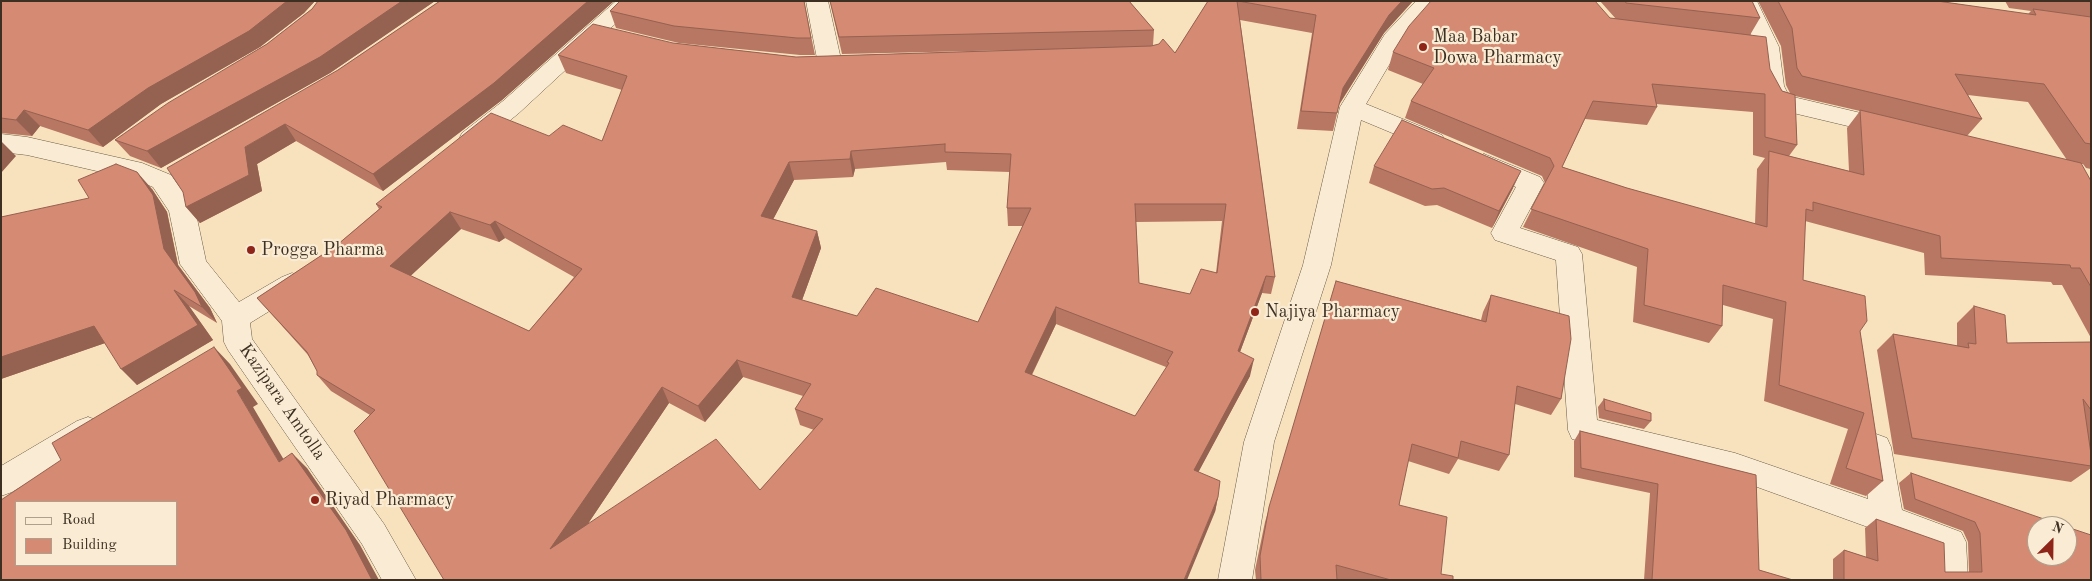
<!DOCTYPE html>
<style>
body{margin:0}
#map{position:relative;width:2092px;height:581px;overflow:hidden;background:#f8e2bd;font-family:"Old Standard TT",serif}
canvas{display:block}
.frame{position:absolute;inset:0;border:2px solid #3d2f21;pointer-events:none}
.legend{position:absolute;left:15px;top:501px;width:162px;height:65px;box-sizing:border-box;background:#faecd4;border:1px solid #aea08c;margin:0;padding:6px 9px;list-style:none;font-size:15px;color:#3d2f21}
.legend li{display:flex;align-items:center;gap:10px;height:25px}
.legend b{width:25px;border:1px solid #aea08c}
.north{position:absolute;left:2027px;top:516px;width:50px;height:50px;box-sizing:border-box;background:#faecd4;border:1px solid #aea08c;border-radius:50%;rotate:23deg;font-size:14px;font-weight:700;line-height:20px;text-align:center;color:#3d2f21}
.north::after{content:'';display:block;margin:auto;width:18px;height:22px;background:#8f2418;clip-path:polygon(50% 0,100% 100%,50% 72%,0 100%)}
</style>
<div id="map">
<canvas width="2092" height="581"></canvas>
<div class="frame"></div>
<ul class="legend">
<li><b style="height:6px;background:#faecd4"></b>Road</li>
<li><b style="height:14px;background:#d58a73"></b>Building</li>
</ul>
<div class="north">N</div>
</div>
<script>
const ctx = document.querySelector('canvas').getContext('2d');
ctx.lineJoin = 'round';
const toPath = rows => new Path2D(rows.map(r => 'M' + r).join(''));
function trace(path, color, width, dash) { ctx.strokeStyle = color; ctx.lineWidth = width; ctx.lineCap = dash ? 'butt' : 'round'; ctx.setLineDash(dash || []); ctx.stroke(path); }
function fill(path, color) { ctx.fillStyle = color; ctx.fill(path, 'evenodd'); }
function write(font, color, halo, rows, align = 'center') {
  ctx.font = font + ' "Old Standard TT",serif'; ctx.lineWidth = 4.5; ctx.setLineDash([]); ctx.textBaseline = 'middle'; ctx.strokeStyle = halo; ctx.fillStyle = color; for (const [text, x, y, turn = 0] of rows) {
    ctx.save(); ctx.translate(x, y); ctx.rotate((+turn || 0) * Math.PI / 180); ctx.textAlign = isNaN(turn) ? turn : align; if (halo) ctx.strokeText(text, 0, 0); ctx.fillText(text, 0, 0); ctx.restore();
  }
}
const minor = toPath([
 [616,1,640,1,519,113,480,145,471,148,462,145,459,139,462,133,503,101,616,1],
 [806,1,828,1,842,64,838,69,830,72,822,69,818,64,806,1],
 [1416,1,1439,1,1402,43,1366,104,1442,135,1445,141,1442,147,1433,150,1361,120,1331,265,1274,442,1252,580,1218,580,1244,442,1303,265,1340,107,1385,34,1416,1],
 [1735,1,1757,1,1779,47,1784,86,1789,96,1899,122,1902,128,1899,134,1890,136,1772,108,1760,86,1757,47,1735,1],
 [1,134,27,137,142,163,171,175,195,209,206,261,239,302,282,277,292,273,302,277,306,284,302,291,250,323,252,339,384,524,416,580,382,580,362,544,228,350,224,342,222,321,180,264,169,211,153,187,136,180,27,155,1,152,1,134],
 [1484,154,1540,177,1544,183,1520,228,1578,247,1582,254,1597,420,1735,453,1868,499,1861,447,1865,438,1876,434,1887,438,1891,447,1902,510,1961,532,1966,542,1968,580,1934,580,1934,551,1735,479,1572,439,1568,430,1556,260,1495,240,1491,233,1516,187,1475,169,1471,163,1475,157,1484,154],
 [88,417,99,421,103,430,99,439,12,492,1,496,1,466,77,421,88,417]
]);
trace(minor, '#6c5c48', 1);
fill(minor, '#faecd4');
fill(toPath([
 [1,1,315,1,304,13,260,47,161,104,103,147,40,126,32,136,1,133],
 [318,1,435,1,330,73,161,168,130,156,115,140,267,44,312,9],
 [440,1,614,1,502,100,383,191,296,141,257,164,262,191,200,223,186,207,338,70],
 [804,1,815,55,800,55,679,43,616,28,610,11],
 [830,1,1129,1,1154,30,1153,45,1175,53,1208,1,1413,1,1384,33,1339,105,1333,131,1297,129,1312,33,1240,20,1275,277,1271,294,1262,293,1240,352,1250,376,1198,472,1218,497,1215,512,444,580,370,415,331,391,317,375,317,371,308,355,257,298,337,245,379,209,376,204,549,136,602,141,622,90,566,73,558,55,673,43,796,57,1016,50,842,54],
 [946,162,947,170,1010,172,1007,208,1008,226,1023,226,978,322,857,316,802,300,821,248,817,231,773,219,794,180,853,177,855,169],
 [1222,221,1216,273,1190,294,1139,283,1136,222],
 [461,229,499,242,505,238,574,277,529,331,410,276],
 [1056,324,1166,367,1166,369,1135,416,1032,375],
 [743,377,803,396,795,409,800,425,814,430,760,490,587,525,669,403,705,422],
 [1600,1,1752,1,1760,18,1750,35,1782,91,1790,93,1786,85,1781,46,1758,1,1937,1,2028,14,2031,11,2009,8,2005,1,2091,1,2091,169,2086,168,2083,164,2081,164,2091,181,2091,338,2062,285,2053,285,2051,282,1925,275,1924,253,1805,221,1803,280,1860,331,1883,481,1866,496,1830,484,1848,429,1764,401,1773,319,1723,305,1722,326,1709,343,1633,322,1637,267,1523,227,1545,183,1542,176,1405,118,1411,101,1423,84,1388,70,1393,52,1610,18,1616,19],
 [1968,95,2028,102,2067,160,1967,136,1982,119],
 [1795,96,1860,111,1847,128,1849,171,1789,156,1797,145],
 [1656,104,1753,112,1753,155,1765,158,1757,169,1755,224,1627,188,1562,167,1585,119,1647,125,1657,107],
 [1374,166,1513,188,1492,228,1437,205,1425,206,1369,183],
 [152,189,167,212,178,265,210,308,217,323,189,306,213,340,137,385,105,343,1,379,1,217],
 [1336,281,1481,320,1483,312,1491,295,1561,399,1551,415,1515,404,1509,455,1499,471,1458,459,1449,474,1408,461,1399,505,1441,574,1453,580,1256,580,1255,570,1265,522],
 [1974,306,2007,343,2091,342,2091,468,2071,482,1894,454,1877,350,1893,334,1957,346,1957,323],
 [1604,399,1651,421,1644,429,1599,418,1598,407],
 [1580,431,1756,475,1759,570,1793,580,1644,580,1650,493,1574,477,1574,441],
 [1911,473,2091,580,1833,580,1833,559,1844,550,1866,557,1865,528,1876,519,1945,572,1969,572,1968,542,1963,531,1904,509,1899,483]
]), '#b77763');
fill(toPath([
 [287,1,315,1,304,13,260,47,161,104,103,147,88,130,148,88],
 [402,1,435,1,330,73,161,168,147,151],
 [588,1,614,1,502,100,383,191,373,174],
 [1402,1,1413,1,1384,33,1338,106,1343,88,1389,15],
 [24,110,40,126,32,136,16,120],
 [285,124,296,141,257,164,262,191,200,223,186,207,245,147],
 [1,141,16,156,1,173],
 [851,151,855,169,853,177,850,159],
 [789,162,794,180,766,233,761,216],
 [1521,171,1513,188,1492,228,1499,211],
 [137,172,152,189,167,212,178,265,210,308,217,323,202,307,164,249],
 [450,212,461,229,402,284,390,266],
 [495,221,505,238,499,242,490,225],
 [817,231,821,248,797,314,792,297],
 [1266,276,1262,293,1234,368,1238,351],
 [174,290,189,306,213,340,137,385,121,369],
 [1056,307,1056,324,1025,388,1025,372],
 [94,326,111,341,1,379,1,357],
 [214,347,230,364,258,404,253,407,294,477,279,462,237,391],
 [1254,359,1250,376,1191,486,1194,470],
 [737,360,743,377,705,422,698,406],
 [662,387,669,403,561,564,550,549],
 [292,453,307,468,360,545,379,580,372,580],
 [1218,497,1215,512,1187,580,1184,580]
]), '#956150');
const building = toPath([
 [1,1,287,1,249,31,148,88,88,130,24,110,16,120,1,118,1,1],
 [318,1,402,1,320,57,147,151,115,140,168,103,267,44,312,9,318,1],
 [440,1,588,1,494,83,373,174,285,124,245,147,249,175,186,207,183,192,167,168,338,70,440,1],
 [620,1,804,1,811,38,797,38,674,26,610,11,620,1],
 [830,1,1129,1,1154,30,839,37,830,1],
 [1208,1,1237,1,1275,277,1266,276,1238,351,1254,359,1194,470,1220,481,1218,497,1184,580,444,580,354,431,375,410,317,375,317,371,307,352,257,298,337,245,382,207,376,204,491,113,549,136,563,125,602,141,627,76,558,55,593,24,673,43,796,57,1151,46,1159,44,1163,39,1175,53,1208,1],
 [945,144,945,152,1011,154,1007,208,1031,208,978,322,876,288,857,316,792,297,817,231,761,216,789,162,850,159,851,151,945,144],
 [1135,204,1226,204,1217,273,1201,269,1190,294,1139,283,1135,204],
 [450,212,490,225,495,221,582,269,529,331,390,266,450,212],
 [1056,307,1173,352,1167,362,1169,363,1135,416,1025,372,1056,307],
 [737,360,811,384,795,409,823,419,760,490,716,439,550,549,662,387,698,406,737,360],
 [1238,1,1402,1,1389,15,1343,88,1337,113,1301,111,1316,15,1238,1],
 [1431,1,1595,1,1610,18,1766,37,1770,69,1782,91,1795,95,1797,145,1765,137,1765,94,1652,84,1657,107,1593,101,1562,167,1627,188,1767,227,1769,151,1864,175,1860,110,2081,163,2091,181,2091,287,2080,268,2071,268,2070,265,1941,258,1940,236,1813,202,1813,211,1806,209,1803,280,1865,296,1867,321,1860,331,1883,481,1846,468,1864,413,1779,385,1786,302,1723,285,1722,326,1644,305,1648,249,1531,209,1554,166,1550,158,1411,101,1434,68,1393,52,1409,26,1431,1],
 [1625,1,1752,1,1760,18,1626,3,1625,1],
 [1778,1,1937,1,2036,15,2033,9,2091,17,2091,144,2085,143,2044,84,1955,74,1982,119,1802,76,1797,68,1792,28,1778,1],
 [1402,120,1521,171,1499,211,1444,188,1432,189,1374,166,1402,120],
 [116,164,137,172,153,195,164,249,195,292,202,307,174,290,198,325,121,369,94,326,1,357,1,217,89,198,78,180,116,164],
 [1336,281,1486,322,1491,295,1569,316,1571,339,1561,399,1517,386,1509,455,1461,441,1458,458,1412,444,1399,505,1447,517,1441,574,1453,576,1453,580,1391,580,1336,565,1337,580,1261,580,1260,556,1269,507,1336,281],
 [1974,306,2005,315,2007,343,2091,342,2091,410,2083,399,2091,454,2091,466,1912,438,1893,334,1969,348,1968,343,1976,344,1974,306],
 [214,347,242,388,237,391,279,462,292,453,346,530,372,580,1,580,1,500,61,460,52,443,214,347],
 [16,502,176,502,176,565,16,565,16,502],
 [1604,399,1651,413,1651,421,1605,410,1604,399],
 [1580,431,1756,475,1759,570,1793,580,1652,580,1658,484,1581,468,1580,431],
 [1911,473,2064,526,2037,526,2037,556,2067,556,2067,527,2091,535,2091,580,1844,580,1844,550,1878,561,1876,519,1944,543,1945,572,1982,572,1980,533,1975,522,1915,499,1911,473]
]);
fill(building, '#d58a73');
trace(building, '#956150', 1);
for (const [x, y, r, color] of [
 [1423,47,5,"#8f2418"],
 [251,250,5,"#8f2418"],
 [1255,312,5,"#8f2418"],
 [315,500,5,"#8f2418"]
]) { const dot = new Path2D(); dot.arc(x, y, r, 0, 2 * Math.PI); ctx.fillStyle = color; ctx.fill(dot); trace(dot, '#faecd4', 2); }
write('18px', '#3d2f21', '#faecd4', [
 ["Maa Babar",1433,37],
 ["Dowa Pharmacy",1433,58],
 ["Progga Pharma",261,250],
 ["Najiya Pharmacy",1265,312],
 ["Riyad Pharmacy",325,500]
], 'left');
write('18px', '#3d2f21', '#faecd4', [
 ["Kazipara Amtolla",282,402,55]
]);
</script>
